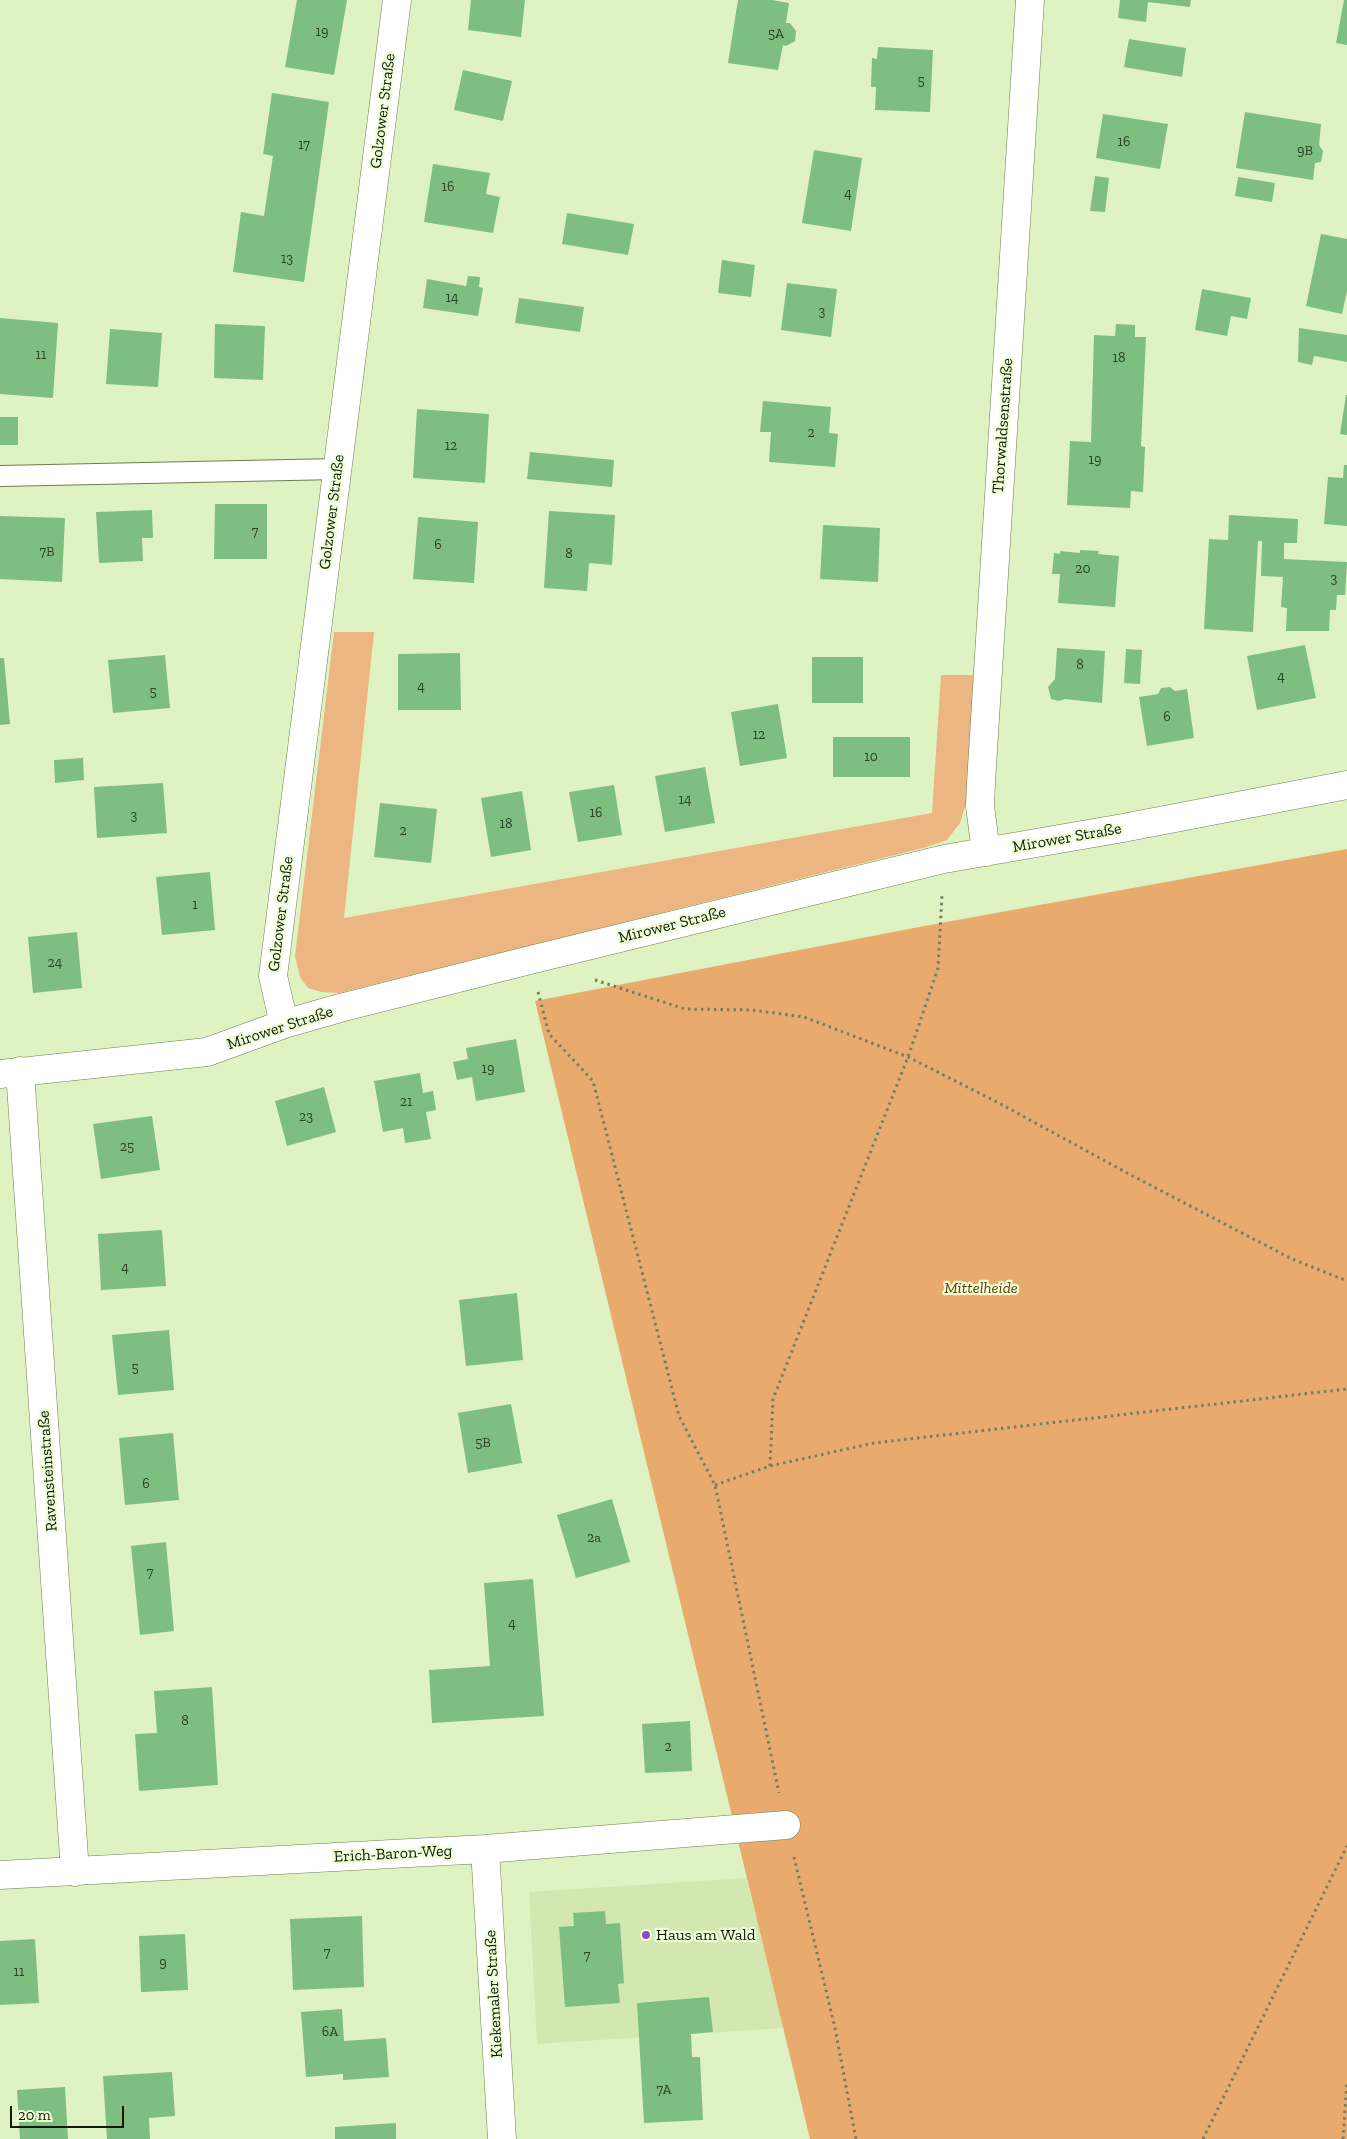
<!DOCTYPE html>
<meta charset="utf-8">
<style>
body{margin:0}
#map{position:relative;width:1347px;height:2139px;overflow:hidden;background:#dff3c2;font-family:"Zilla Slab",serif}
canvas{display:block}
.scale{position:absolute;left:10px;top:2106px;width:114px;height:22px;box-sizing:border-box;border:2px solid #111806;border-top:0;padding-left:6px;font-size:15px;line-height:18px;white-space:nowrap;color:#111806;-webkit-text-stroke:4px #eefed7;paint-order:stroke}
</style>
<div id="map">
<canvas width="1347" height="2139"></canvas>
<div class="scale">20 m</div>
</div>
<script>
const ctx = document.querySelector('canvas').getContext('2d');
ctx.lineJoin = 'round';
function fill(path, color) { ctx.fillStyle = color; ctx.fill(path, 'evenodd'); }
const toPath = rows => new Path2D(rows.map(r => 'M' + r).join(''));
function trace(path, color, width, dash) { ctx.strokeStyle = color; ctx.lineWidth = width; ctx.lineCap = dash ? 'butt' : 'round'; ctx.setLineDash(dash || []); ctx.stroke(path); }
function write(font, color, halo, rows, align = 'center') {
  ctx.font = font + ' "Zilla Slab",serif'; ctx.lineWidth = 4.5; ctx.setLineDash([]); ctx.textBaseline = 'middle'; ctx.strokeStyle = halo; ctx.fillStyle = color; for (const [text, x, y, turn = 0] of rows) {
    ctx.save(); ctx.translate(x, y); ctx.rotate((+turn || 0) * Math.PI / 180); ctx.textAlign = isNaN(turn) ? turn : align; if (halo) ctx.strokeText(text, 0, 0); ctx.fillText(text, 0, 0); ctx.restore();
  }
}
fill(toPath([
 [746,1878,784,2028,537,2044,529,1892]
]), '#d2e8b0');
fill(toPath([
 [334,632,374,632,344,918,932,813,941,675,974,675,967,800,960,823,947,840,923,848,339,993,321,992,308,988,300,977,295,956]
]), '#ebb682');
fill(toPath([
 [1347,849,1347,2139,810,2139,535,1001,919,927]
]), '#e9ab6d');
fill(toPath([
 [297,0,347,0,334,75,285,67],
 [471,0,525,0,521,37,468,30],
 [738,0,772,0,789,3,786,23,790,23,796,31,795,41,786,46,783,45,778,70,728,63],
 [1120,0,1191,0,1190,7,1148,2,1146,22,1118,18],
 [1344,0,1347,0,1347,45,1336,43],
 [1129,39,1186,48,1182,77,1124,67],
 [878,47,933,50,930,112,875,110,876,87,871,87,872,58,877,59],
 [463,70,512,81,503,121,454,110],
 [272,93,329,102,304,282,233,272,241,212,264,216,273,156,263,154],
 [1245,112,1321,124,1319,145,1323,151,1321,162,1315,163,1313,180,1236,168],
 [1103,114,1168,124,1160,169,1096,158],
 [814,150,862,158,851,231,802,223],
 [433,164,490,173,486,194,500,197,493,233,424,222],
 [1095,176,1109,178,1105,212,1090,211],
 [1238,177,1275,183,1272,202,1235,196],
 [567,213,634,224,628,255,562,244],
 [1321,234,1347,239,1347,291,1342,314,1306,306],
 [722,260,755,265,751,297,718,293],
 [468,276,480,277,479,287,483,288,478,316,423,308,427,279,466,286],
 [787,283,837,289,831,337,781,330],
 [1202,289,1251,298,1247,319,1231,316,1227,336,1195,330],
 [519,298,584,307,580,332,515,323],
 [0,318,58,323,53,398,0,394],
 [215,324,265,326,263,380,214,378],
 [1116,324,1135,325,1135,337,1146,337,1141,446,1145,447,1143,492,1131,491,1130,508,1067,505,1070,441,1091,442,1094,335,1115,336],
 [1299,328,1347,335,1347,362,1314,356,1312,365,1298,362],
 [110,329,162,333,158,387,106,384],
 [1346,395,1347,395,1347,435,1340,434],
 [763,401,831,407,829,433,838,434,835,467,769,462,771,432,760,432],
 [417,409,489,414,485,483,413,478],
 [0,417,18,417,18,445,0,445],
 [530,452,614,460,612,487,527,479],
 [1344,465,1347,465,1347,526,1324,524,1328,477,1343,478],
 [215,504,267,504,267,559,214,559],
 [152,510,153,538,142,538,143,561,99,563,96,512],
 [549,511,615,515,612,565,589,563,587,591,544,588],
 [1229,515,1298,519,1297,543,1284,543,1284,559,1347,562,1345,595,1337,595,1336,610,1330,610,1329,631,1286,631,1287,608,1281,607,1283,577,1261,576,1262,541,1258,541,1253,632,1204,629,1209,539,1228,540],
 [0,516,65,518,62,582,0,579],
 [418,517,478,522,474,583,413,579],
 [823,525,880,528,878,582,820,579],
 [1080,550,1099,551,1098,554,1119,556,1115,607,1058,603,1060,574,1052,574,1054,553,1060,554,1060,551,1080,553],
 [1305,645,1316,698,1257,710,1247,656],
 [1057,648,1105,651,1102,703,1065,699,1059,701,1051,699,1048,687,1055,679],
 [1126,649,1142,650,1140,684,1124,683],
 [460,653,461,710,398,710,398,654],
 [165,655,170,708,113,713,108,660],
 [812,657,863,657,863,703,812,703],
 [0,658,4,658,10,724,0,725],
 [1170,687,1175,691,1187,689,1194,738,1147,746,1139,697,1158,694,1161,688],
 [778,704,787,758,740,766,731,712],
 [833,737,910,737,910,777,833,777],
 [83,758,84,780,55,783,54,760],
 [705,767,715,823,665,832,655,776],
 [163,783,167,833,97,838,94,787],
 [614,785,622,835,578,842,569,792],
 [522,791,531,850,491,857,481,798],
 [380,803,437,809,431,863,374,857],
 [210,872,215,930,162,935,156,877],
 [77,932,82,988,33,993,28,937],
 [516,1039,525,1092,476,1101,472,1077,457,1080,453,1062,468,1059,466,1048],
 [420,1073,423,1093,433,1091,436,1110,426,1112,431,1139,405,1143,403,1128,383,1132,374,1081],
 [324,1087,336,1132,287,1146,275,1101],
 [152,1116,160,1170,101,1179,93,1124],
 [162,1230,166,1286,101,1290,98,1234],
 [517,1293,523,1360,466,1366,459,1300],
 [169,1330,174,1390,118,1395,112,1335],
 [511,1404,522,1463,468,1473,458,1413],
 [173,1433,179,1500,125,1505,119,1438],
 [612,1499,630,1562,576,1578,557,1515],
 [166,1542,174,1631,140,1635,131,1546],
 [533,1579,544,1716,432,1723,429,1670,490,1666,484,1583],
 [212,1687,218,1785,139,1791,135,1734,157,1733,154,1691],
 [690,1721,692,1771,645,1773,642,1724],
 [605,1911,606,1924,620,1923,624,1983,618,1984,620,2003,565,2007,559,1927,574,1926,573,1913],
 [362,1916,364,1987,293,1990,290,1919],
 [185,1934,188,1990,141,1992,139,1936],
 [35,1939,39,2003,0,2005,0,1941],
 [709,1997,713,2032,691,2034,692,2057,700,2057,703,2120,644,2123,637,2003],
 [342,2009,344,2041,386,2038,389,2077,343,2080,343,2074,306,2077,301,2012],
 [172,2072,175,2116,149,2118,150,2139,107,2139,103,2076],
 [65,2087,68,2139,20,2139,17,2090],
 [396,2123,396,2139,335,2139,335,2127]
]), '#7ebe81');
const service = toPath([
 [0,476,338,469]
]);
const minor = toPath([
 [986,852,980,806,981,783,1030,0],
 [284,1024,273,976,397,0],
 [20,1071,75,1872],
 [0,1074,207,1052,284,1024,340,1008,530,960,944,859,1123,828,1347,785],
 [485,1849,502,2139],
 [0,1875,485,1849,786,1825]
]);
trace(service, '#6d7e51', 22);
trace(minor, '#6d7e51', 29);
trace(toPath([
 [595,980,685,1009,752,1010,804,1017,908,1057,997,1102,1129,1174,1290,1258,1347,1281],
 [538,992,549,1034,593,1081,679,1416,715,1485,779,1793],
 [770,1466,773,1399,908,1057,938,968,942,895],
 [715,1485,770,1466,874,1443,1347,1389],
 [794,1857,835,2028,856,2139],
 [1203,2139,1347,1846],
 [1343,2139,1347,2081]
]), '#73805f', 3, [2.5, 4]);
trace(service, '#fff', 20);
trace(minor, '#fff', 28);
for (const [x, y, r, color] of [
 [646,1935,5,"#8a4cc1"]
]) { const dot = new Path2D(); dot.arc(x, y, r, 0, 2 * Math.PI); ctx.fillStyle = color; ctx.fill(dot); trace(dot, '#eefed7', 2); }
write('14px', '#2c4225', null, [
 ["19",322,32],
 ["5A",776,34],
 ["5",921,81],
 ["16",1124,142],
 ["17",304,145],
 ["9B",1305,151],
 ["16",448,187],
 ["4",848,194],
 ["13",287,259],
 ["14",452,298],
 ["3",822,312],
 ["11",41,355],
 ["18",1119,358],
 ["2",811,433],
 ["12",451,446],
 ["19",1095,460],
 ["7",255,532],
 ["6",438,545],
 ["7B",47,552],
 ["8",569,554],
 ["20",1083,569],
 ["3",1334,579],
 ["8",1080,665],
 ["4",1281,677],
 ["4",421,687],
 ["5",153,692],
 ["6",1167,717],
 ["12",759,735],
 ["10",871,757],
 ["14",685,800],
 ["16",596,813],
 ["3",134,816],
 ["18",506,824],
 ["2",403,831],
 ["1",195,905],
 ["24",55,963],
 ["19",488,1069],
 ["21",406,1102],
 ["23",306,1117],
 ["25",127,1147],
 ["4",125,1268],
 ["5",135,1368],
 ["5B",483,1443],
 ["6",146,1484],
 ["2a",594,1538],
 ["7",150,1573],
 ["4",512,1624],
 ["8",185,1721],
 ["2",668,1747],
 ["7",327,1953],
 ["7",587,1956],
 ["9",163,1963],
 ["11",19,1972],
 ["6A",330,2032],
 ["7A",664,2090]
]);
write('16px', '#111806', '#eefed7', [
 ["Golzower Straße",383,111,-83],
 ["Thorwaldsenstraße",1003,426,-86],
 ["Golzower Straße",332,512,-83],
 ["Mirower Straße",1067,838,-10],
 ["Golzower Straße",281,914,-83],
 ["Mirower Straße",672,925,-14],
 ["Mirower Straße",280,1028,-18],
 ["Ravensteinstraße",48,1471,-94],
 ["Erich-Baron-Weg",393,1854,-3],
 ["Kiekemaler Straße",494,1994,-93]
]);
write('italic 16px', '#633b07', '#eefed7', [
 ["Mittelheide",981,1288]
]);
write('16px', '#111806', '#eefed7', [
 ["Haus am Wald",656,1935]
], 'left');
</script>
